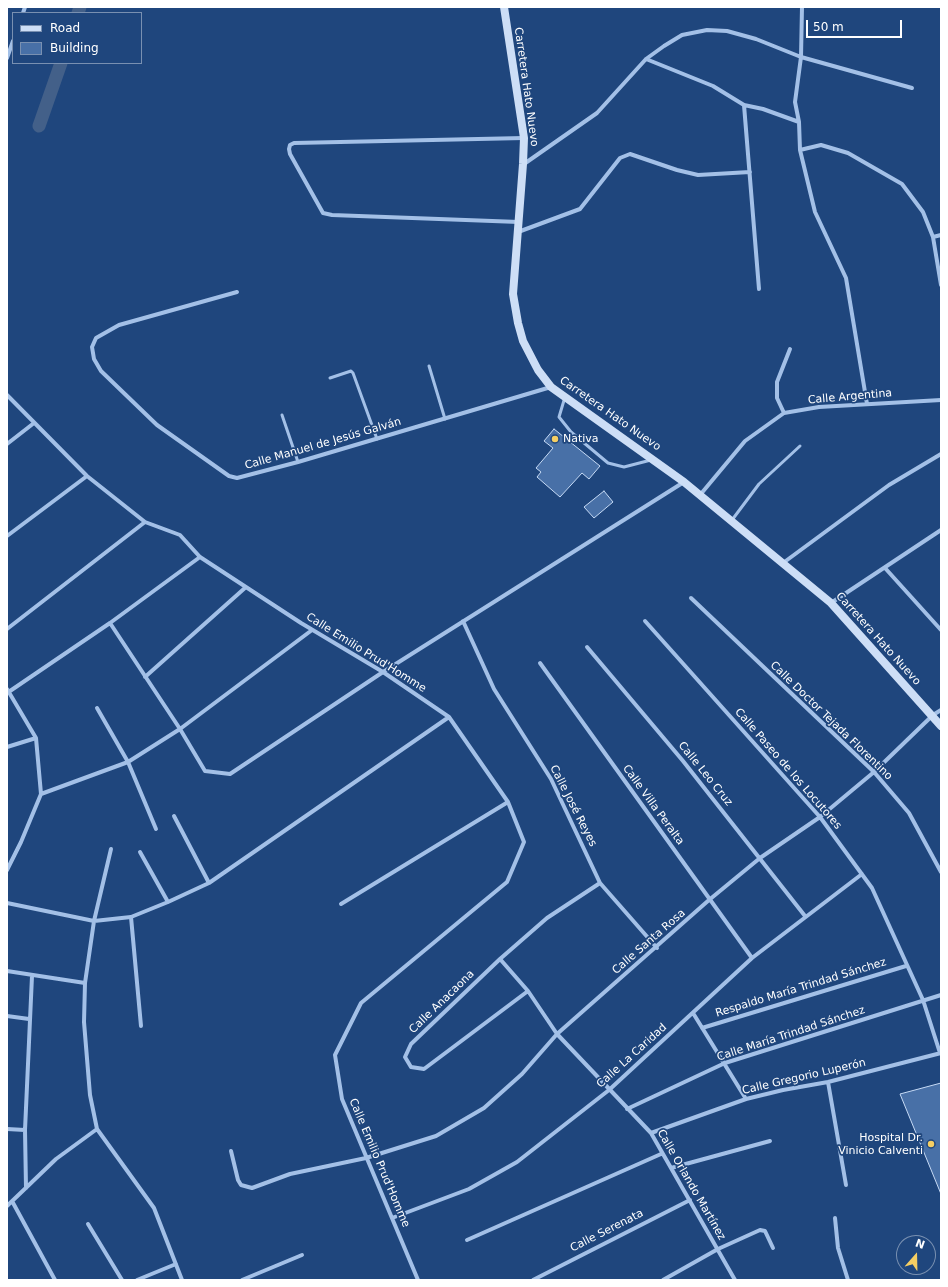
<!DOCTYPE html>
<meta charset="utf-8">
<style>
body{margin:0}
#map{position:relative;width:948px;height:1287px;overflow:hidden;background:#1f467d;font-family:"DejaVu Sans",sans-serif}
canvas{display:block}
.frame{position:absolute;inset:0;border:8px solid #fff;pointer-events:none}
.legend{position:absolute;left:12px;top:12px;width:130px;height:52px;box-sizing:border-box;background:#1f467d;border:1px solid #7990b1;margin:0;padding:5px 7px;list-style:none;font-size:12px;color:#fff}
.legend li{display:flex;align-items:center;gap:8px;height:20px}
.legend b{width:20px;border:1px solid #7990b1}
.north{position:absolute;left:896px;top:1235px;width:40px;height:40px;box-sizing:border-box;background:#1f467d;border:1px solid #7990b1;border-radius:50%;rotate:20deg;font-size:11px;font-weight:700;line-height:16px;text-align:center;color:#fff}
.north::after{content:'';display:block;margin:auto;width:14px;height:18px;background:#f5ce63;clip-path:polygon(50% 0,100% 100%,50% 72%,0 100%)}
.scale{position:absolute;left:806px;top:20px;width:96px;height:18px;box-sizing:border-box;border:2px solid #fff;border-top:0;padding-left:5px;font-size:12px;line-height:14px;white-space:nowrap;color:#fff;-webkit-text-stroke:3px #1f467d;paint-order:stroke}
</style>
<div id="map">
<canvas width="948" height="1287"></canvas>
<div class="frame"></div>
<ul class="legend">
<li><b style="height:5px;background:#cddef6"></b>Road</li>
<li><b style="height:11px;background:#4870a7"></b>Building</li>
</ul>
<div class="north">N</div>
<div class="scale">50 m</div>
</div>
<script>
const ctx = document.querySelector('canvas').getContext('2d');
ctx.lineJoin = 'round';
const toPath = rows => new Path2D(rows.map(r => 'M' + r).join(''));
function trace(path, color, width, dash) { ctx.strokeStyle = color; ctx.lineWidth = width; ctx.lineCap = dash ? 'butt' : 'round'; ctx.setLineDash(dash || []); ctx.stroke(path); }
function fill(path, color) { ctx.fillStyle = color; ctx.fill(path, 'evenodd'); }
function write(font, color, halo, rows, align = 'center') {
  ctx.font = font + ' "DejaVu Sans",sans-serif'; ctx.lineWidth = 3.5; ctx.setLineDash([]); ctx.textBaseline = 'middle'; ctx.strokeStyle = halo; ctx.fillStyle = color; for (const [text, x, y, turn = 0] of rows) {
    ctx.save(); ctx.translate(x, y); ctx.rotate((+turn || 0) * Math.PI / 180); ctx.textAlign = isNaN(turn) ? turn : align; if (halo) ctx.strokeText(text, 0, 0); ctx.fillText(text, 0, 0); ctx.restore();
  }
}
trace(toPath([
 [78,13,80,7],
 [39,126,61,63]
]), '#436089', 13);
const building = toPath([
 [554,429,600,466,589,479,582,473,560,497,537,477,541,472,536,468,553,448,544,441,554,429],
 [604,491,613,502,594,518,584,507,604,491],
 [941,1083,941,1194,900,1094,941,1083]
]);
fill(building, '#4870a7');
trace(building, '#c6daf5', 1);
trace(toPath([
 [429,366,445,419],
 [330,378,351,371,353,373,377,439],
 [565,397,559,417,571,432,608,463,624,467,651,460],
 [282,415,298,462],
 [732,520,759,484,800,446]
]), '#a3c0e7', 3);
trace(toPath([
 [802,7,801,57,795,102,799,122,800,150,815,212,846,278,867,404],
 [23,13,25,7],
 [7,58,13,41],
 [646,59,713,86,744,105,763,109,799,122],
 [744,105,759,289],
 [800,150,821,145,848,153,902,184,923,212,933,237,941,285],
 [524,164,597,113,646,59,664,46,682,35,707,30,727,31,756,39,801,57,912,88],
 [519,222,332,215,323,213,290,154,289,149,290,145,294,143,524,138],
 [518,232,580,209,620,158,630,154,677,170,698,175,750,172],
 [933,237,941,235],
 [237,292,119,325,96,338,92,347,94,359,101,371,157,425,229,476,237,478,298,462,551,387],
 [7,395,87,476,145,522,180,535,200,557,301,623,383,672,449,717,508,802,524,842,507,882,361,1003,335,1055,342,1099,418,1280],
 [784,413,777,398,777,382,790,349],
 [7,444,34,423],
 [700,495,745,441,784,413,819,407,941,400],
 [7,536,87,476],
 [783,563,889,485,941,454],
 [885,568,941,630],
 [691,598,874,772,909,813,941,872],
 [831,603,941,530],
 [463,621,494,689,551,779,600,883,657,948],
 [645,621,820,817,872,888,923,1000,940,1053],
 [110,623,180,729,205,771,230,774,383,672,684,482],
 [7,629,145,522],
 [587,647,683,761,805,916],
 [540,663,752,958],
 [145,677,246,587],
 [7,689,36,738,41,794,21,842,7,870],
 [10,691,110,623,200,557],
 [97,708,128,762,156,829],
 [7,747,36,738],
 [41,794,128,762,180,729,312,630],
 [174,816,209,883],
 [111,849,94,921,85,983,84,1022,90,1095,97,1129,154,1208,182,1280],
 [140,852,168,902],
 [7,903,94,921,131,917,168,902,209,883,449,717],
 [341,904,508,802],
 [131,917,141,1026],
 [500,959,528,991,557,1034,651,1133,735,1280],
 [7,971,85,983],
 [528,991,424,1069,411,1067,405,1057,411,1044,500,959,547,918,600,883],
 [693,1013,746,1099],
 [7,1016,29,1019],
 [702,1028,906,966],
 [828,1082,846,1185],
 [627,1109,725,1063,941,995],
 [7,1129,25,1130],
 [651,1133,746,1099,783,1090,828,1082,941,1053],
 [231,1151,238,1180,241,1185,252,1188,290,1174,366,1158,436,1136,484,1108,522,1074,557,1034,709,900,760,858,820,817,874,772,933,715,941,710],
 [671,1168,770,1141],
 [26,1188,25,1130,32,976],
 [12,1201,55,1280],
 [7,1206,56,1159,97,1129],
 [392,1218,469,1189,517,1162,609,1090,752,958,862,874],
 [835,1218,838,1248,848,1280],
 [88,1224,122,1280],
 [467,1240,661,1154],
 [137,1280,176,1264],
 [242,1280,302,1255],
 [533,1280,690,1200],
 [663,1280,718,1249,760,1230,765,1231,773,1248]
]), '#a3c0e7', 4);
trace(toPath([
 [504,7,524,138,523,164,513,294,518,323,523,341,538,370,551,387,684,482,831,603,941,726]
]), '#cddef6', 8);
for (const [x, y, r, color] of [
 [555,439,4,"#f5ce63"],
 [931,1144,4,"#f5ce63"]
]) { const dot = new Path2D(); dot.arc(x, y, r, 0, 2 * Math.PI); ctx.fillStyle = color; ctx.fill(dot); trace(dot, '#1f467d', 1.5); }
write('11px', '#fff', '#1f467d', [
 ["Carretera Hato Nuevo",526,87,82],
 ["Calle Argentina",850,397,-5],
 ["Carretera Hato Nuevo",610,414,35],
 ["Calle Manuel de Jesús Galván",323,444,-16],
 ["Carretera Hato Nuevo",878,639,48],
 ["Calle Emilio Prud'Homme",366,653,32],
 ["Calle Doctor Tejada Florentino",831,721,44],
 ["Calle Paseo de los Locutores",788,769,49],
 ["Calle Leo Cruz",705,774,51],
 ["Calle Villa Peralta",653,805,54],
 ["Calle José Reyes",573,806,63],
 ["Calle Santa Rosa",649,942,-41],
 ["Respaldo María Trindad Sánchez",801,988,-17],
 ["Calle Anacaona",442,1002,-44],
 ["Calle María Trindad Sánchez",791,1034,-18],
 ["Calle La Caridad",632,1056,-42],
 ["Calle Gregorio Luperón",804,1077,-13],
 ["Calle Emilio Prud'Homme",379,1163,67],
 ["Calle Orlando Martínez",691,1185,60],
 ["Calle Serenata",607,1231,-27]
]);
write('11px', '#fff', '#1f467d', [
 ["Nativa",563,439],
 ["Hospital Dr.",923,1138,"right"],
 ["Vinicio Calventi",923,1151,"right"]
], 'left');
</script>
